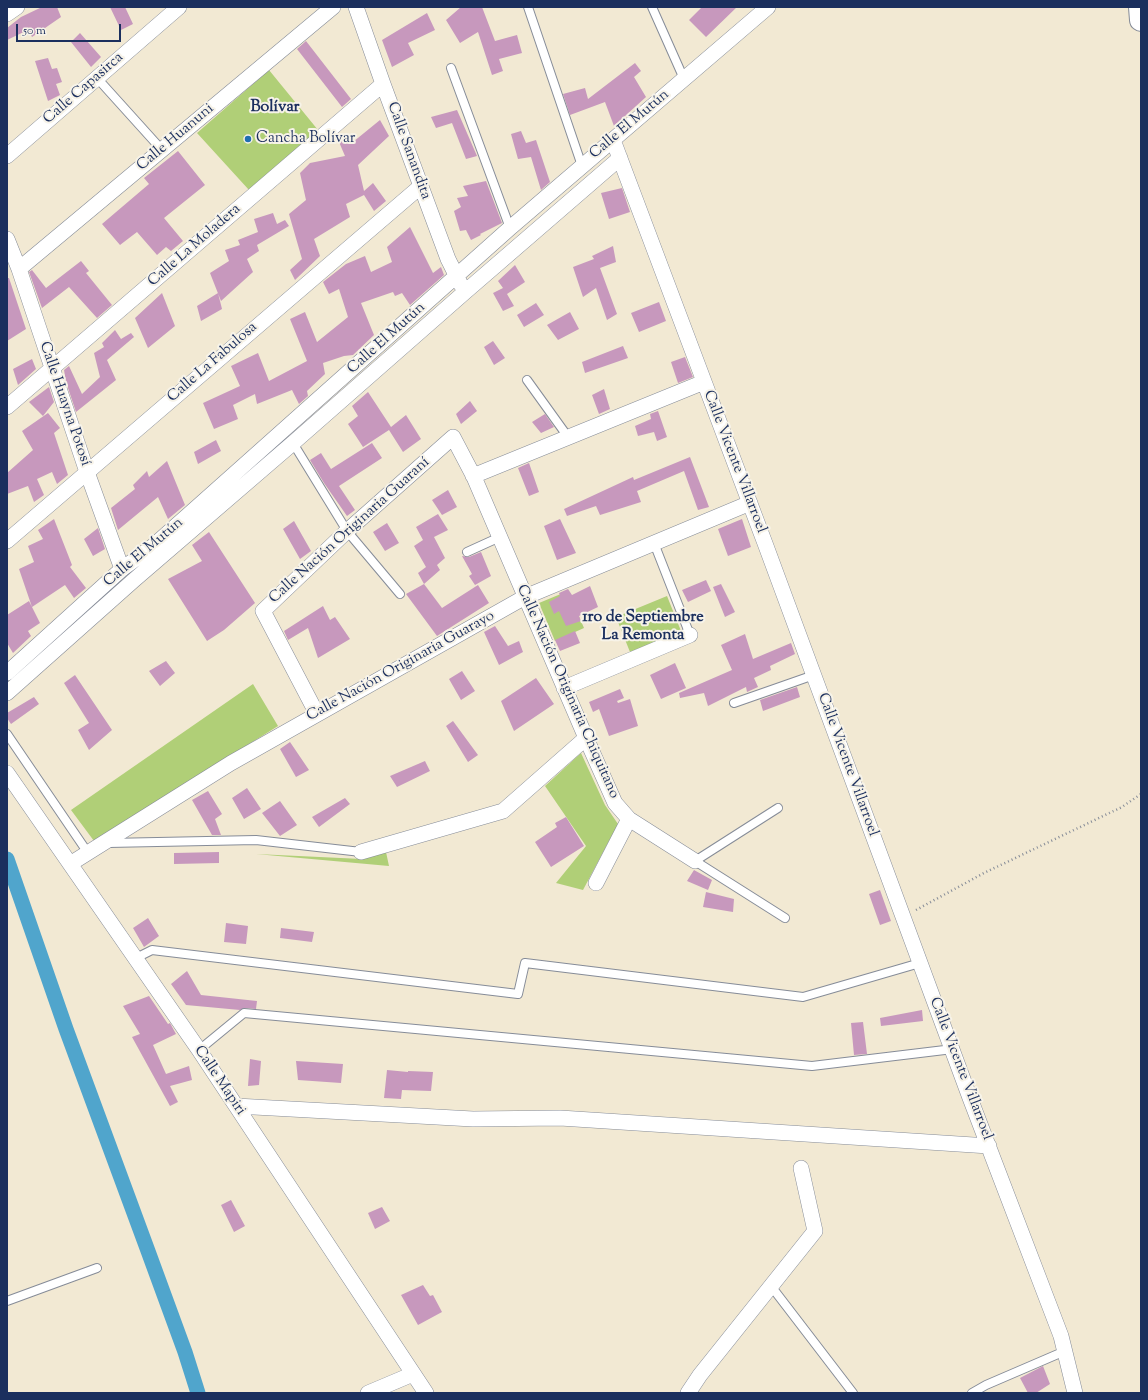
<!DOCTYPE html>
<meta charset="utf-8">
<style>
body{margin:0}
#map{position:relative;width:1148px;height:1400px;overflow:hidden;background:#f2e9d3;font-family:"Sorts Mill Goudy",serif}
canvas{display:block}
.frame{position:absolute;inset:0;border:8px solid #1b2f5e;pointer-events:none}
.scale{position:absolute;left:16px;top:24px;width:105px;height:18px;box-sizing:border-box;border:2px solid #1b2f5e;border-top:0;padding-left:5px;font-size:12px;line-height:14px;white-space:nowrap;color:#1b2f5e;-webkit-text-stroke:3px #f7f3e8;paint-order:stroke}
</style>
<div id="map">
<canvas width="1148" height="1400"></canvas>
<div class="frame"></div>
<div class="scale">50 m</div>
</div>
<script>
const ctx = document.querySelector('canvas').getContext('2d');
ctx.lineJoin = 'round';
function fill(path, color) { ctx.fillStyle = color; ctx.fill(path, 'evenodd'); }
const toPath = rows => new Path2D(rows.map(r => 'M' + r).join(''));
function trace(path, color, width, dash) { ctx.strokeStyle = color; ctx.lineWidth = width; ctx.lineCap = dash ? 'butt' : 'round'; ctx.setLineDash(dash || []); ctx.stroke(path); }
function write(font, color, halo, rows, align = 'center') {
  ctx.font = font + ' "Sorts Mill Goudy",serif'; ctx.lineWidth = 4; ctx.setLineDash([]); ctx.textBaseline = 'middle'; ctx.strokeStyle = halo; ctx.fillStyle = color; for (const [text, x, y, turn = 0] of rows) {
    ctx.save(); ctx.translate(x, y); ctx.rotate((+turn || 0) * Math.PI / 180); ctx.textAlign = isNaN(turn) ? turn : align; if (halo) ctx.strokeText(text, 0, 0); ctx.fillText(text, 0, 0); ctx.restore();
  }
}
fill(toPath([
 [269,70,318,130,249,190,197,133],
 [568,591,584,628,555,641,539,603],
 [667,596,681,631,630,652,616,617],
 [253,684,278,726,94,841,71,810],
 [581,753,605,805,618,824,583,890,556,883,586,846,545,786],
 [386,852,389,866,256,854,362,859]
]), '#b0cf77');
trace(toPath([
 [7,859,66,1029,148,1251,185,1352,198,1393]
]), '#50a5cc', 15);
fill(toPath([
 [42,7,57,7,61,17,32,37,28,30,7,40,7,28,21,17],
 [110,7,125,7,133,24,121,30],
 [461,7,482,7,495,41,517,35,522,53,499,59,503,71,492,75,478,32,460,43,446,20],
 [702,7,737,7,706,37,689,20],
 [427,13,435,30,408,43,414,55,392,67,382,40],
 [80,33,101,57,91,67,71,42],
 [306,41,351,99,342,107,297,49],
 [48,58,52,69,57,68,62,82,56,84,60,95,48,101,35,61],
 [635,63,641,71,634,77,646,97,614,126,605,102,570,115,563,94,585,88,588,99],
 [457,110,477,156,466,159,452,123,436,128,431,117],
 [380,120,389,136,358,165,364,191,373,183,386,201,374,211,364,195,346,204,350,217,314,239,320,256,295,280,290,270,302,259,289,214,306,200,300,173,310,163,345,156,339,142,351,135,353,142],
 [521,131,526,143,536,140,550,182,541,190,531,157,518,159,511,134],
 [178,151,205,185,164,218,183,241,171,251,166,247,157,255,137,232,120,245,102,224,149,184,144,178],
 [486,181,502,223,480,234,481,235,471,240,466,230,460,231,454,211,461,207,457,198,468,196,463,186],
 [622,188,630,212,609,219,601,193],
 [273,213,277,224,285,220,289,226,257,245,259,251,247,259,253,272,221,301,210,273,229,261,225,250,240,245,238,240,258,232,254,219],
 [410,227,433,273,441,267,444,275,410,305,402,293,395,296,393,292,361,303,374,335,353,355,344,356,323,363,325,374,307,391,308,396,299,404,292,390,257,404,255,394,233,405,238,419,214,429,203,403,240,386,231,366,258,353,269,381,307,361,290,319,305,312,317,342,348,317,339,289,329,294,323,282,346,264,365,256,371,272,392,262,387,247],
 [613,246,616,262,600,268,617,314,607,320,596,288,583,297,573,267,594,259,592,256],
 [81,261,89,271,86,273,112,305,97,318,69,287,42,308,29,272,32,270,46,288],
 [515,265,525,282,507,294,514,306,503,311,493,293,503,288,498,281],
 [7,278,9,278,26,329,7,341],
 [162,293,175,326,148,348,135,318],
 [218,293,222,309,201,321,197,306],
 [659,302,666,321,639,332,631,313],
 [536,303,544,315,524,327,517,315],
 [570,312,579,329,558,340,547,325],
 [115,330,121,339,131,333,134,337,107,360,116,380,76,412,66,382,64,370,69,366,82,394,100,377,94,353,104,347,102,343],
 [493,341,505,358,494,365,484,347],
 [623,346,628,358,585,373,582,362],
 [685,357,693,377,678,383,671,362],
 [32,359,36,369,18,385,13,369],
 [49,387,54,402,43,416,29,402],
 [604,389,610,409,599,414,592,395],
 [368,392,391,427,406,415,421,439,403,452,389,430,363,447,348,424,358,416,352,406],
 [470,401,477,411,461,424,456,414],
 [658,411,667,437,657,441,654,432,638,436,635,426,651,419,650,414],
 [48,413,60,428,54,433,68,475,57,484,52,472,37,479,44,495,34,502,28,486,7,494,7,473,33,450,22,431],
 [545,414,554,427,541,433,532,422],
 [216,440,221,451,198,464,194,452],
 [372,443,382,458,339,486,355,510,347,516,324,483,310,460,321,453,331,469],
 [690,457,709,507,698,510,684,471,637,491,641,502,600,515,596,506,567,516,564,509,633,477,634,480],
 [167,461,185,505,168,519,158,497,118,530,111,508,135,489,133,485,147,471,149,477],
 [529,463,539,492,529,496,518,468],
 [448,490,457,507,442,515,432,500],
 [438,514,448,530,434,537,445,558,437,565,440,570,424,584,418,573,426,567,414,546,423,540,416,527],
 [54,519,72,565,70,567,86,588,74,598,65,585,32,607,19,569,34,562,28,546,43,539,38,530],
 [560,519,576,553,557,560,544,526],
 [742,519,751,547,728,556,718,529],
 [294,521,311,551,300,559,283,529],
 [387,523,399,543,385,551,373,532],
 [98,528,105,549,93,556,84,539],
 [209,532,255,603,224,630,207,641,168,579,202,561,192,545],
 [481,552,491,576,475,585,469,576,472,574,462,556,469,557],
 [706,580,711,591,688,602,682,590],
 [424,584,442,608,478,585,489,603,437,636,406,594],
 [721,584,735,612,725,617,713,587],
 [590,586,598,607,579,616,581,621,566,626,559,611,554,614,549,602,560,596,559,593,568,589,572,595],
 [29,601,40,623,28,631,31,636,13,653,7,643,7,615],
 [323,606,330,620,335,617,350,639,318,658,308,628,288,640,284,631],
 [495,626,508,646,519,641,523,652,499,665,484,632],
 [575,631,580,643,560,651,555,640],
 [745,634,753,659,791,643,795,654,770,666,771,670,754,678,758,687,747,692,746,687,708,706,704,693,680,698,679,693,732,670,721,645],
 [166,661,175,673,160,686,149,671],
 [675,663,686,688,661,699,650,675],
 [462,671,475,691,461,700,449,679],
 [75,675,112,730,89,750,78,730,89,723,64,683],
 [536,678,554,704,514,731,501,701],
 [797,687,800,697,763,711,760,700],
 [620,689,624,698,617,701,618,703,630,699,638,726,609,736,599,709,593,712,589,702],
 [34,697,39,704,11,724,7,718,7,713],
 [453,721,478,755,468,762,446,726],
 [290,742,309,770,296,777,280,749],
 [425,761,430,771,397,787,390,776],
 [247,788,261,809,244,819,232,798],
 [208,791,222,814,215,819,221,835,212,835,192,800],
 [345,798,350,804,319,827,312,817],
 [280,801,297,825,280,836,262,813],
 [566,817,584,846,551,867,535,842,557,827,555,823],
 [219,852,219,863,174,864,174,853],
 [694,870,712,880,708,890,687,881],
 [880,890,891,921,880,925,869,894],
 [706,892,734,899,733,912,703,907],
 [148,918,159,936,144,947,133,928],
 [226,923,248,926,246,944,224,942],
 [281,928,314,932,312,942,280,938],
 [187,971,201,995,257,1001,256,1009,245,1008,240,1010,186,1005,171,984],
 [149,996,168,1024,170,1023,176,1034,153,1045,166,1074,189,1066,192,1080,170,1086,178,1102,170,1106,132,1037,140,1034,123,1006],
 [922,1010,923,1021,881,1026,880,1018],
 [863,1022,867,1054,854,1055,851,1023],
 [250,1059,261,1061,259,1085,248,1086],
 [296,1061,343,1064,341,1083,298,1080],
 [387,1070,408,1072,408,1071,433,1072,431,1091,402,1090,401,1099,384,1098],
 [231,1200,245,1226,234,1232,221,1205],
 [382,1207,390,1221,375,1229,368,1213],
 [423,1285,430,1296,433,1295,442,1312,418,1325,401,1295],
 [1043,1366,1050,1384,1036,1393,1028,1393,1020,1378]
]), '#c798bd');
const lane = toPath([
 [528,7,582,166],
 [652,7,684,79],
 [451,68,510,228],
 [97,78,162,150],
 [527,380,568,437],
 [293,443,347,531,400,594],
 [654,543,690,635],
 [467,552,500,537],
 [734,703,814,675],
 [7,734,88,853],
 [778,808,695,861,785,918],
 [108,843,256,840,361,852],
 [136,958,152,950,518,994,525,963,803,997,920,963],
 [199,1050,244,1013,812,1066,953,1049],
 [771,1286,853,1393],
 [7,1301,97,1268],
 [972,1393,986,1385,1065,1351]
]);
const street = toPath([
 [356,7,383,84,448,259,461,285],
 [7,14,17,7],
 [613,140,766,546,970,1098,1061,1336,1075,1393],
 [7,156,179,7],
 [7,239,19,269,87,472,122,569],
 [19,269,333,7],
 [7,407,383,84],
 [473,476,704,382],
 [7,541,421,186],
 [7,673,122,569,152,547,187,516,510,228,768,7],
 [564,688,690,635],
 [7,693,134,580,293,443,465,292,620,158],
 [317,714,263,611,347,531,453,437,474,477,586,738,615,803,629,819,695,861],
 [7,773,199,1050,426,1393],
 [361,852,503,811,586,738],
 [70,864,231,763,525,597,750,503],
 [596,883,629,819],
 [236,1106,473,1119,560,1118,989,1146],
 [368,1393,413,1374],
 [688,1393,700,1375,815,1231,801,1168]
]);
const secondary = toPath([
 [1140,7,1141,20]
]);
trace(lane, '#868c98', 10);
trace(street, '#868c98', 16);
trace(secondary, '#868c98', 24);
trace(toPath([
 [916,910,984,873,1122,807,1141,794]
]), '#868c98', 2.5, [1, 3]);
trace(lane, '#fff', 8);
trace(street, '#fff', 15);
trace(secondary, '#fff', 22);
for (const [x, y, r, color] of [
 [248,139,4,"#1f6fb2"]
]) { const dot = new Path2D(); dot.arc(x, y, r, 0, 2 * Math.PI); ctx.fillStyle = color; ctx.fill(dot); trace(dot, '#f7f3e8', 1.5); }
write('15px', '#1b2f5e', '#f7f3e8', [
 ["Calle Capasirca",84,89,-41],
 ["Calle El Mutún",630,125,-40],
 ["Calle Huanuni",176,138,-40],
 ["Calle Sanandita",408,151,70],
 ["Calle La Moladera",195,246,-41],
 ["Calle El Mutún",387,339,-42],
 ["Calle La Fabulosa",213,363,-41],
 ["Calle Huayna Potosí",64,404,71],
 ["Calle Vicente Villarroel",734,462,69],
 ["Calle Nación Originaria Guaraní",350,531,-42],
 ["Calle El Mutún",144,553,-40],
 ["Calle Nación Originaria Guarayo",401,667,-29],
 ["Calle Nación Originaria Chiquitano",567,692,66],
 ["Calle Vicente Villarroel",847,765,70],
 ["Calle Vicente Villarroel",960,1069,69],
 ["Calle Mapiri",219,1081,56]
]);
write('15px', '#1b2f5e', '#f7f3e8', [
 ["Cancha Bolívar",256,139]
], 'left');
write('bold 16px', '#1b2f5e', '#f7f3e8', [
 ["Bolívar",275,108],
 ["1ro de Septiembre",643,618],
 ["La Remonta",643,636]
]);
</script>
